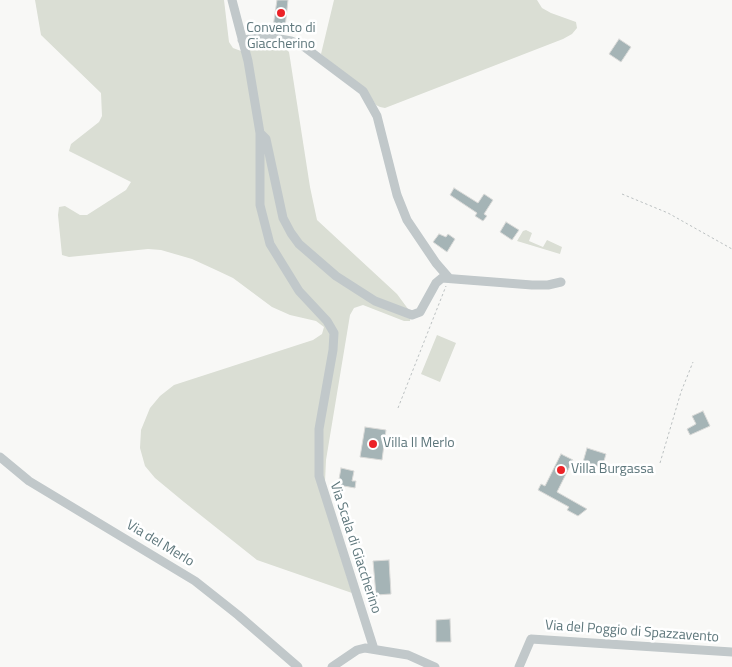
<!DOCTYPE html>
<style>
body{margin:0}
canvas{display:block;background:#f8f8f6}
</style>
<canvas width="732" height="667"></canvas>
<script>
const ctx = document.querySelector('canvas').getContext('2d');
ctx.lineJoin = 'round';
function fill(path, color) { ctx.fillStyle = color; ctx.fill(path, 'evenodd'); }
const toPath = rows => new Path2D(rows.map(r => 'M' + r).join(''));
function trace(path, color, width, dash) { ctx.strokeStyle = color; ctx.lineWidth = width; ctx.lineCap = dash ? 'butt' : 'round'; ctx.setLineDash(dash || []); ctx.stroke(path); }
function write(font, color, halo, rows, align = 'center') {
  ctx.font = font + ' "Titillium Web",sans-serif'; ctx.lineWidth = 5; ctx.setLineDash([]); ctx.textBaseline = 'middle'; ctx.strokeStyle = halo; ctx.fillStyle = color; for (const [text, x, y, turn = 0] of rows) {
    ctx.save(); ctx.translate(x, y); ctx.rotate((+turn || 0) * Math.PI / 180); ctx.textAlign = isNaN(turn) ? turn : align; if (halo) ctx.strokeText(text, 0, 0); ctx.fillText(text, 0, 0); ctx.restore();
  }
}
fill(toPath([
 [35,0,224,0,229,42,233,48,241,51,273,43,283,46,289,52,310,187,317,220,397,294,411,313,410,321,404,321,363,305,354,308,350,315,326,460,324,504,352,593,257,560,184,502,155,478,145,466,140,448,141,430,150,408,160,396,174,385,313,340,322,334,324,327,316,321,290,315,272,307,233,278,216,270,192,259,161,250,148,249,69,257,62,255,58,215,59,207,65,206,80,215,87,215,126,190,131,182,69,151,71,144,99,122,102,116,101,93,41,35],
 [334,0,537,0,542,8,551,13,576,22,577,28,572,34,563,39,385,108,380,107,376,105,367,91,321,54],
 [526,230,532,233,529,241,543,247,547,240,562,247,560,254,517,241,523,231],
 [437,335,456,343,440,382,421,374]
]), '#daded4');
const building = toPath([
 [277,0,288,0,285,28,273,27,277,0],
 [619,39,631,47,621,62,609,54,619,39],
 [454,188,478,203,484,194,493,200,484,214,487,216,483,221,475,216,477,213,450,195,454,188],
 [506,222,519,230,512,240,500,232,506,222],
 [439,234,446,237,448,234,455,239,447,252,433,242,439,234],
 [703,411,710,426,690,435,687,429,696,424,692,416,703,411],
 [365,427,386,430,382,460,360,457,365,427],
 [587,448,606,454,602,468,583,462,587,448],
 [561,454,573,460,557,492,587,509,578,516,567,510,569,507,538,490,541,484,545,486,561,454],
 [341,468,354,471,352,481,356,481,355,488,338,485,341,468],
 [389,560,391,594,376,595,373,561,389,560],
 [450,619,451,642,436,642,436,620,450,619]
]);
fill(building, '#a5b4b6');
trace(building, '#dadad8', 1);
trace(toPath([
 [622,194,668,213,732,249],
 [398,408,446,286],
 [660,463,681,392,693,362]
]), '#bbc0c1', 1, [2.5, 2.5]);
trace(toPath([
 [232,0,248,61,260,133,260,205,270,244,299,291,327,321,334,333,333,350,319,429,319,476,374,649],
 [242,40,269,37,291,41,303,46,363,91,377,116,397,195,407,220,436,263,449,278],
 [260,133,266,139,283,218,291,233,299,244,336,276,375,301,412,315,420,312,436,283,442,278,532,285,548,285,561,282],
 [0,457,29,481,195,581,238,615,298,667],
 [332,667,357,650,365,648,408,655,435,667],
 [519,667,531,639,732,652]
]), '#c1c8ca', 9);
for (const [x, y, r, color] of [
 [281,13,5,"#ec2227"],
 [373,444,5,"#ec2227"],
 [561,470,5,"#ec2227"]
]) { const dot = new Path2D(); dot.arc(x, y, r, 0, 2 * Math.PI); ctx.fillStyle = color; ctx.fill(dot); trace(dot, '#fff', 2); }
write('14px', '#5e777c', '#fff', [
 ["Convento di",281,29,"center"],
 ["Giaccherino",281,45,"center"],
 ["Villa Il Merlo",383,444],
 ["Villa Burgassa",571,470]
], 'left');
write('14px', '#5e777c', '#fff', [
 ["Via del Merlo",160,544,31],
 ["Via Scala di Giaccherino",355,548,72],
 ["Via del Poggio di Spazzavento",632,632,4]
]);
</script>
